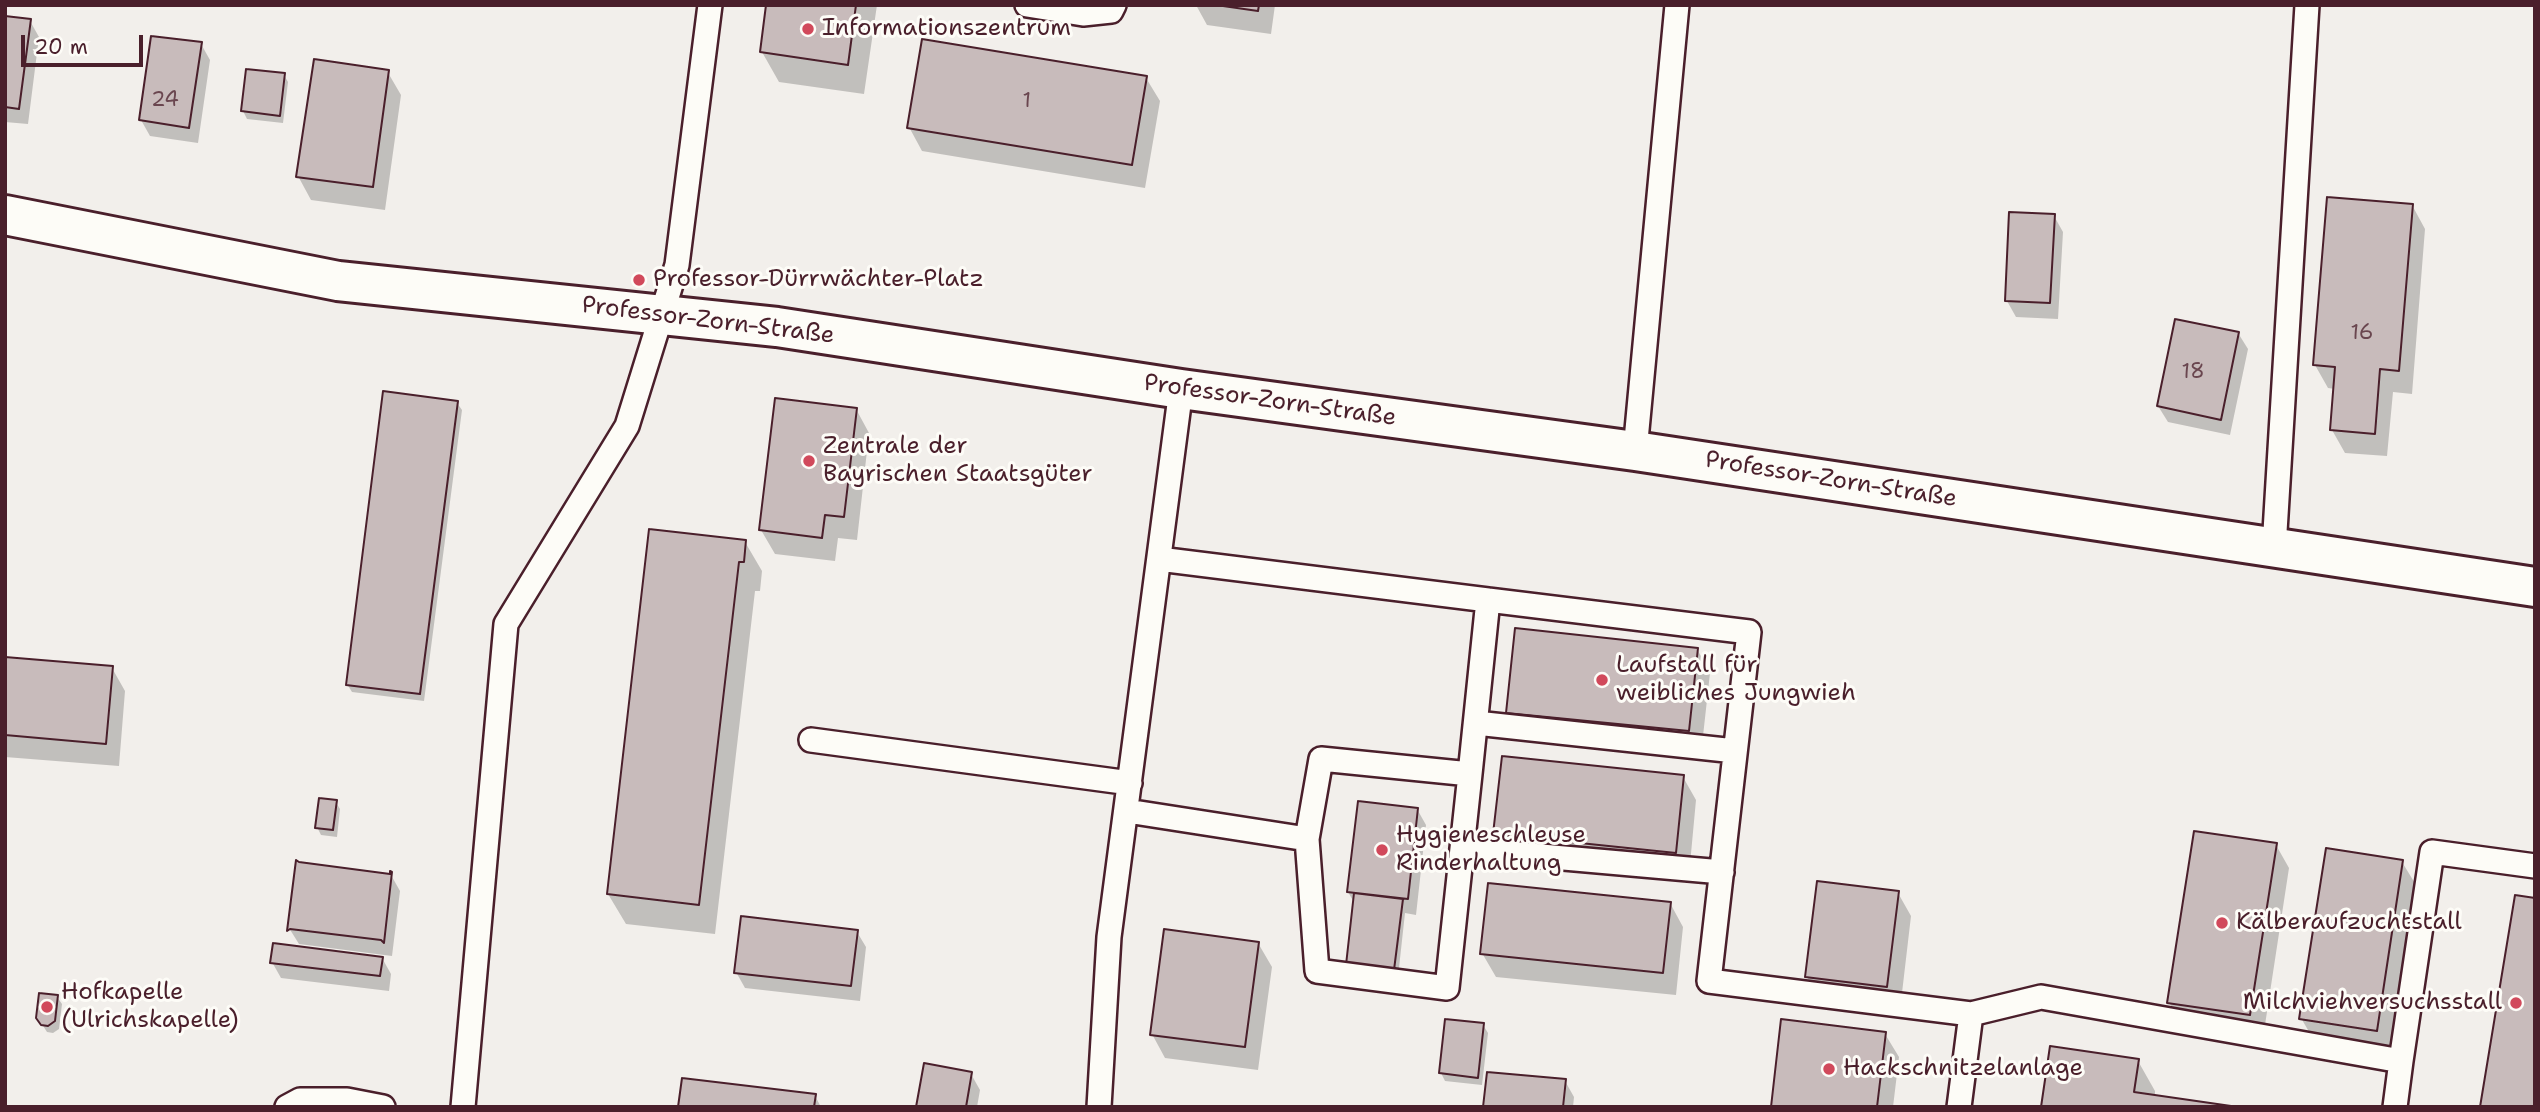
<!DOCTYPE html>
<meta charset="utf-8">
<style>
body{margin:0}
#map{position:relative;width:2540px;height:1112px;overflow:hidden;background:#f2efeb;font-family:"Shantell Sans",sans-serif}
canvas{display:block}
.frame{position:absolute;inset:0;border:7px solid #4a1f2b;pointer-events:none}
.scale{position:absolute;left:21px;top:35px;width:122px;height:32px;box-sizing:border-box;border:4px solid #4a1f2b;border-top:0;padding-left:9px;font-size:21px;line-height:24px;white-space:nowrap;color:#4a1f2b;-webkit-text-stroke:5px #fdfcf7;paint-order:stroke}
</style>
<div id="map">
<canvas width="2540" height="1112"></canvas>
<div class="frame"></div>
<div class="scale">20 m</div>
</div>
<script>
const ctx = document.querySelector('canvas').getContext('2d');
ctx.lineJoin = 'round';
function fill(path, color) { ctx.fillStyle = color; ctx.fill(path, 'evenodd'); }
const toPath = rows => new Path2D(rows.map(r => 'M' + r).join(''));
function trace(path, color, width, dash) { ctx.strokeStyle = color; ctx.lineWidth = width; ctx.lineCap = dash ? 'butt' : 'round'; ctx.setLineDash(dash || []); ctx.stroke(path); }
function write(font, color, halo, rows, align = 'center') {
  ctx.font = font + ' "Shantell Sans",sans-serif'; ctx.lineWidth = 6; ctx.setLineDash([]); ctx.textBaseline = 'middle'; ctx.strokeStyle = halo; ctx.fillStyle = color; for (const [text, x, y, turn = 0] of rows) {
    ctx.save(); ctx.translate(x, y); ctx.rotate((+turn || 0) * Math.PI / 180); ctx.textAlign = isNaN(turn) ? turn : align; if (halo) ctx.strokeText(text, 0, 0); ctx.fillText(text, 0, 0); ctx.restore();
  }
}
fill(toPath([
 [768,5,877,5,864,94,779,82,762,52],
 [1196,5,1275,5,1271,34,1207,25],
 [5,17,30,21,39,37,28,124,5,122],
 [201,44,210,60,198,143,150,136,141,120],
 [387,71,401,95,385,210,311,200,298,176],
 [284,75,288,82,283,123,247,119,243,111],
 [1146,78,1160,101,1145,188,922,151,909,127],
 [2412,205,2425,229,2412,394,2393,392,2387,456,2345,453,2332,430,2335,389,2328,388,2315,365],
 [2054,216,2063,232,2058,319,2016,317,2007,301],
 [2238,333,2248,349,2230,435,2168,422,2158,406],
 [457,403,462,410,424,701,352,692,347,684],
 [856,409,869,433,857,540,838,538,835,561,775,554,761,530],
 [745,542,762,571,760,591,755,591,715,934,626,924,608,894],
 [1697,649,1710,673,1701,754,1522,736,1508,712],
 [5,659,112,668,125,691,119,766,5,757],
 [1683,777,1696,800,1689,875,1509,857,1495,833],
 [335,801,340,809,337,837,321,835,317,827],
 [1417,809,1426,825,1416,915,1405,913,1398,977,1348,892],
 [2276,845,2289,868,2263,1038,2182,1026,2169,1002],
 [2402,862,2416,885,2389,1053,2315,1042,2301,1018],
 [391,875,400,891,392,956,299,944,289,928],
 [1898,893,1911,916,1900,1010,1820,1000,1807,977],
 [1670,903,1683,927,1676,995,1496,977,1482,953],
 [857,932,866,947,860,1001,745,988,736,972],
 [1258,943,1272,967,1258,1070,1165,1058,1152,1034],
 [382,958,391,974,389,991,281,978,272,962],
 [57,997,62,1004,59,1029,53,1033,47,1032,38,1018],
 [1483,1025,1488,1033,1482,1085,1445,1081,1441,1073],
 [1885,1034,1899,1057,1893,1107,1772,1107],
 [2138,1061,2155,1091,2155,1096,2043,1107],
 [971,1074,980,1090,977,1107,917,1107],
 [1565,1081,1574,1097,1573,1107,1485,1107],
 [815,1096,821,1107,680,1107]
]), '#0003');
const building = toPath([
 [766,5,856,5,848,65,760,52,766,5],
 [1216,5,1259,5,1258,11,1216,5],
 [5,16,31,19,19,109,5,107,5,16],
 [151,36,202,42,189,128,139,120,151,36],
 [922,39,1147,76,1132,165,907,128,922,39],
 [314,59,389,70,373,187,296,177,314,59],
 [246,69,285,73,280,116,241,111,246,69],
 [2327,197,2413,204,2399,371,2380,369,2375,434,2330,430,2335,367,2313,365,2327,197],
 [2009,212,2055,214,2050,303,2005,301,2009,212],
 [2175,319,2239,332,2221,420,2157,406,2175,319],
 [383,391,458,401,420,694,346,685,383,391],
 [775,398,857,408,844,517,825,515,822,538,759,530,775,398],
 [649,529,746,540,744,562,739,562,699,905,607,894,649,529],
 [1515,628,1698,648,1689,731,1506,713,1515,628],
 [5,657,113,666,106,744,5,735,5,657],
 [1502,756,1684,775,1676,853,1493,834,1502,756],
 [319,798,337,800,333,830,315,828,319,798],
 [1358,801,1418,808,1408,899,1347,892,1358,801],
 [2194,831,2277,843,2250,1015,2167,1003,2194,831],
 [2326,848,2403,860,2377,1031,2299,1019,2326,848],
 [296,860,299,862,390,874,390,871,392,872,384,943,381,940,290,929,287,931,296,860],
 [1817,881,1899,891,1887,987,1805,977,1817,881],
 [1488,883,1671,902,1663,973,1480,954,1488,883],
 [1354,893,1403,899,1394,970,1346,965,1354,893],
 [2515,895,2535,898,2535,1107,2480,1107,2515,895],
 [741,916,858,930,851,986,734,973,741,916],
 [1164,929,1259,942,1245,1047,1150,1035,1164,929],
 [273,943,383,957,380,976,270,963,273,943],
 [39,993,58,995,55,1021,48,1026,41,1025,36,1018,39,993],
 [1445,1019,1484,1023,1478,1078,1439,1073,1445,1019],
 [1781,1019,1886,1032,1877,1107,1771,1107,1781,1019],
 [2050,1046,2139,1059,2134,1092,2238,1107,2041,1107,2050,1046],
 [924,1063,972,1072,966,1107,916,1107,924,1063],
 [1487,1072,1566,1079,1563,1107,1483,1107,1487,1072],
 [682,1078,816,1094,814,1107,678,1107,682,1078]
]);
fill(building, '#c8bbbb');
trace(building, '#4a1f2b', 2);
const lane = toPath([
 [1027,5,1083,14,1111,11,1114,5],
 [1635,451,1677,5],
 [2274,548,2307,5],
 [1488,600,1749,632,1709,981,1971,1014,1959,1107],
 [1476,723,1735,751],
 [811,740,1130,783],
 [1127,811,1307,839,1321,759,1470,774,1488,600,1159,559],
 [1307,839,1317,971,1447,988,1470,774],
 [1462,849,1722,872],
 [1971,1014,2041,997,2401,1061,2395,1107],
 [2401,1061,2432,852,2535,866],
 [287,1107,300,1100,347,1100,383,1107],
 [463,1107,506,624,627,426,677,265,710,5],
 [1099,1107,1109,937,1181,389]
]);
const street = toPath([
 [5,215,338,281,777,327,1181,389,1635,451,2535,587]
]);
trace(lane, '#4a1f2b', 28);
trace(street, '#4a1f2b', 44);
trace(lane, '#fdfcf7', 23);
trace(street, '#fdfcf7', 38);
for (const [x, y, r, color] of [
 [808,29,7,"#d1495b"],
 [639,280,7,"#d1495b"],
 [809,461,7,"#d1495b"],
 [1602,680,7,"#d1495b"],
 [1382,850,7,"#d1495b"],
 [2222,923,7,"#d1495b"],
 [2516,1003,7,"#d1495b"],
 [47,1007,7,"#d1495b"],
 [1829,1069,7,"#d1495b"]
]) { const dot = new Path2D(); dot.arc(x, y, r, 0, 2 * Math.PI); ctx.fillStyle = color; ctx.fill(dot); trace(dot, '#fdfcf7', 2.5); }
write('21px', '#6a464f', null, [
 ["24",165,101],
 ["1",1027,102],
 ["16",2362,334],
 ["18",2193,373]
]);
write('24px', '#4a1f2b', '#fdfcf7', [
 ["Informationszentrum",822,29],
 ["Professor-Dürrwächter-Platz",653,280],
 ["Zentrale der",823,447],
 ["Bayrischen Staatsgüter",823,475],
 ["Laufstall für",1616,666],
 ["weibliches Jungwieh",1616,694],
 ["Hygieneschleuse",1396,836],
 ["Rinderhaltung",1396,864],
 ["Kälberaufzuchtstall",2236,923],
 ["Hofkapelle",61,993],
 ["(Ulrichskapelle)",61,1021],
 ["Milchviehversuchsstall",2502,1003,"right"],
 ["Hackschnitzelanlage",1843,1069]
], 'left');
write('24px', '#4a1f2b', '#fdfcf7', [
 ["Professor-Zorn-Straße",708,321,7],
 ["Professor-Zorn-Straße",1270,401,8],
 ["Professor-Zorn-Straße",1831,480,9]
]);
</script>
